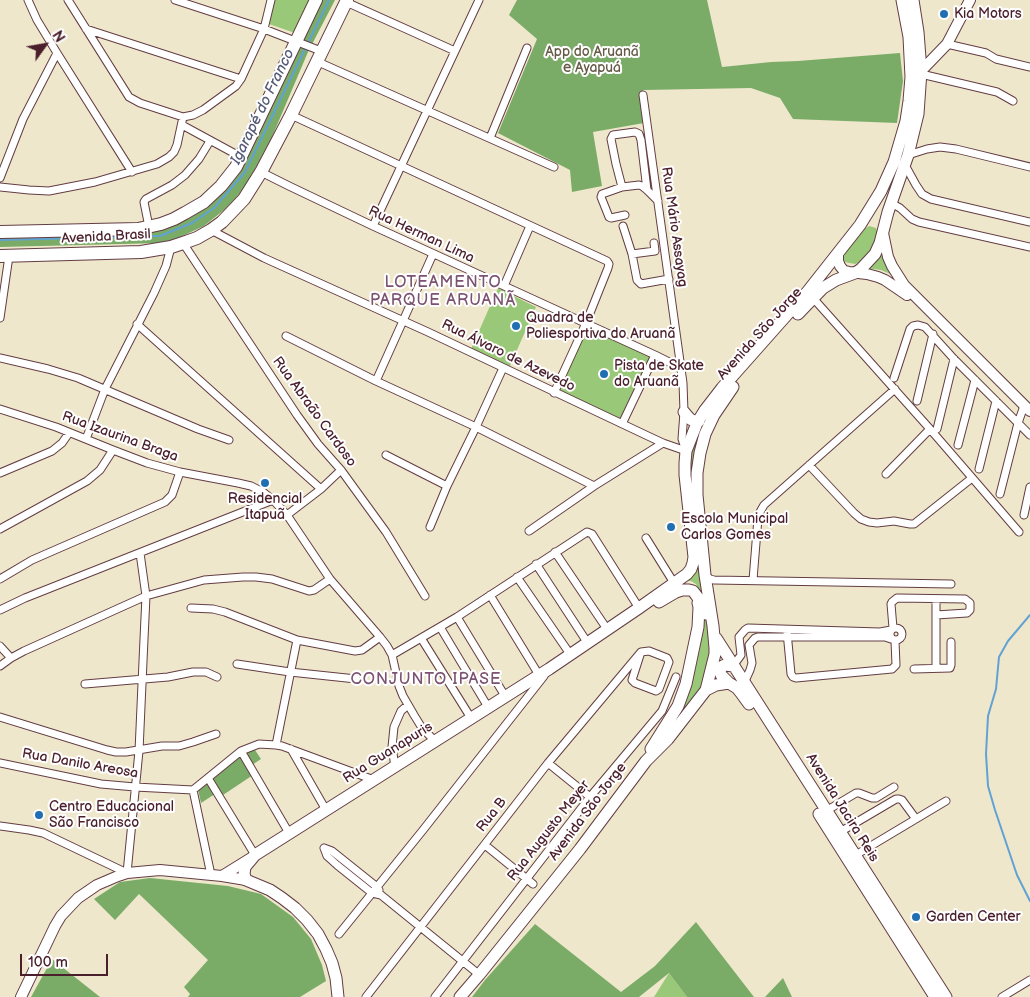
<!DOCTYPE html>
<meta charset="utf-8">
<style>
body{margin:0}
#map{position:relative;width:1030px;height:997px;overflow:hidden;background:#efe7cc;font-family:"Balsamiq Sans",sans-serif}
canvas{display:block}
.north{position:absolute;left:20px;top:20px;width:50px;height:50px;-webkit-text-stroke:4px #fff;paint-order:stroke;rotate:58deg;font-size:14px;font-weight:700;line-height:20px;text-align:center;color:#4a1f2b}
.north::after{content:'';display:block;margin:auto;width:18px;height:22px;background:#4a1f2b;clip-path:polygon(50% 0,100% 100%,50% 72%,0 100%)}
.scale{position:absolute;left:20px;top:954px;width:88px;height:22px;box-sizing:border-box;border:2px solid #4a1f2b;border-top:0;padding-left:6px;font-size:15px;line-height:18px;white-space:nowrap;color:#4a1f2b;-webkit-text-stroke:4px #fff;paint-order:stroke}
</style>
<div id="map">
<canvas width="1030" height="997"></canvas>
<div class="north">N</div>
<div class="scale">100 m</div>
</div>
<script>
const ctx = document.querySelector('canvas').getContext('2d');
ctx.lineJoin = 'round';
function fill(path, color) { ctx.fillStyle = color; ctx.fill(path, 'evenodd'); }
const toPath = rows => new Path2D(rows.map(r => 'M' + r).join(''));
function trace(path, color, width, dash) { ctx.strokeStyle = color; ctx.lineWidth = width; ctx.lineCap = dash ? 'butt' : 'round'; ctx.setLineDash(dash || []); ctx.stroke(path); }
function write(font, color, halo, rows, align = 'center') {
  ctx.font = font + ' "Balsamiq Sans",sans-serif'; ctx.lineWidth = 4; ctx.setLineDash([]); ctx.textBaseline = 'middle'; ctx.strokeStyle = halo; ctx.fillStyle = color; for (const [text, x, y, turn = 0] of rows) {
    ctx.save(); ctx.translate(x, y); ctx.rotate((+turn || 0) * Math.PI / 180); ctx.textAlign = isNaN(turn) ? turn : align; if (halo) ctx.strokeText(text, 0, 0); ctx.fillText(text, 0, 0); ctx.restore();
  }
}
fill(toPath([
 [274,0,309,0,295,33,269,24],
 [869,226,876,228,878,233,873,249,863,260,856,264,849,263,845,262,843,258,846,252,864,229],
 [883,249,895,276,881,270,866,268],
 [498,288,536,307,509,368,471,349],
 [587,326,652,357,620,421,558,392],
 [720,396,697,450,708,613,696,584,691,581,686,581,693,574,689,459,699,426],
 [700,606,710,632,712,643,704,683,659,743,682,703],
 [669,973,687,997,654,997]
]), '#98c878');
fill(toPath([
 [319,0,335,0,308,52,272,137,248,182,235,199,224,210,204,226,180,237,162,243,0,247,0,233,159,227,217,194],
 [517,0,707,0,722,67,771,62,798,61,900,53,903,81,897,123,793,119,780,98,751,88,643,90,644,123,593,132,602,186,572,192,570,170,498,133,537,39,509,15],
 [255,750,261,759,249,767,253,775,223,795,218,792,201,803,198,789,241,755],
 [150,878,228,886,261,894,293,917,311,939,322,965,326,981,300,997,188,997,190,994,184,987,208,960,139,894,115,920,94,899,120,882],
 [696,922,754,997,687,997,669,973,639,997,472,997,485,980,535,924,621,992,655,966],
 [52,959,100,997,31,997],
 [783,978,792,997,765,997]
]), '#7aac68');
trace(toPath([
 [308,43,329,0],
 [0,240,160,236,192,223,214,208,245,172,306,47],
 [1030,615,1008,641,999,657,996,689,988,716,986,754,988,786,995,810,1017,875,1030,901]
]), '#61a2d4', 2);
const street = toPath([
 [28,0,37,20,57,53,132,172],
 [68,0,129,97,140,103,183,117,193,115,203,110,236,86,241,79,264,29,271,0],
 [175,0,264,29,321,51],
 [346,2,455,51],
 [86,29,241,79],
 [947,44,986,53,996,59,1030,67],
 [316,61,554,167],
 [921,74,997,92,1013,101],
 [643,95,683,383,684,412,682,439,686,451],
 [291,115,607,261,609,264,608,268,586,323,554,393],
 [182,125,241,157],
 [490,138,527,48],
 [908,155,927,149,940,147,956,149,1030,167],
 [905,165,916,185,922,194,931,199,1030,222],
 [261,172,289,186,373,226,655,355,681,368],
 [0,178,23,119,57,53],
 [0,187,29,190,49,191,95,182,157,164,169,157,174,152,177,145,183,117],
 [622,187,605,193,602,194,601,197,609,217,611,218,625,215],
 [647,190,641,140,639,134,635,132,613,135,611,139,616,164,622,187,639,185,642,186,647,190,658,201],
 [891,203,900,208,912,219,919,222,1030,247],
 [373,226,479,0],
 [623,226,632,254,637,280,641,284,669,279],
 [149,227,144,202,146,199,172,185,185,175,199,159,210,141],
 [211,230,264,258,428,332,650,437,663,443,686,451],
 [183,243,297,415,318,444,341,470,386,532,425,596],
 [632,254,655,251,654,243],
 [504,286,530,226],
 [813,298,930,429,1019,532],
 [0,318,9,256],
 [137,324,321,489],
 [286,336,376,381,476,427,594,486],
 [0,358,48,369,78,378,198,429,229,440],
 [894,378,910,329,913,326,918,325,925,327,954,359,1030,435],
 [376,381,433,254],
 [917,401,933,334],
 [0,409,56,427,113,450,147,463,180,472,238,483,251,486,263,492,273,500,287,515,330,579,380,637,387,646,392,655,399,686,403,696,414,715,422,728,435,741],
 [622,424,655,355],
 [937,429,954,359],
 [86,439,105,389,154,293,166,266,171,247],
 [958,445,975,380],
 [386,455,447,486],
 [809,465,854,513,861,519,869,522,877,523,894,521,910,524,914,524,972,478],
 [979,469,996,401],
 [0,473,52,451,62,443,69,433],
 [886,474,930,429],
 [1000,494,1018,423,1024,406],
 [287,515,321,489,341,470],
 [1024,515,1030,487],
 [430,527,447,486,476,427,503,368],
 [0,529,87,481,100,470,113,450],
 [529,531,594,486,663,443],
 [646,538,674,583],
 [555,552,607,629],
 [536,564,587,642],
 [705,575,710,579,714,580,951,584],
 [517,577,570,654],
 [0,579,32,560,165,502,172,495,180,472],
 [753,580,758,518,760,512,764,505,895,389],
 [490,595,539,675],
 [936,599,936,668],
 [191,608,213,609,225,612,297,640,355,651,362,650,380,637],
 [0,610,25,598,273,500],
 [457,617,505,696],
 [440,627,488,707],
 '890 634a6 6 0 1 1 12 0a6 6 0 1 1-12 0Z',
 [893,628,891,604,892,602,897,598,965,599,970,603,970,610,967,613,936,615],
 [787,632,791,674,793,677,796,678,892,669,896,665,895,641],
 [421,638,471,718],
 [0,646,11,658],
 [392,655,457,617,587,532,592,534,639,608],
 [237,664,290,672,356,679],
 [0,666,11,658,24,651,146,596,204,580,243,577,256,577,272,579,309,591,314,590,330,579],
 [733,666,741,655,739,637,745,630,748,628,880,632,891,630],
 [914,669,950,668,951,665,951,642],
 [744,683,750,670,752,663,749,645,755,638,758,637,885,637,891,639],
 [85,684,168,677,193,672,206,672,217,677],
 [0,717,107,750,116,752,126,752,162,746,179,746,193,742,216,734],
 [276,745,297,640],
 [291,749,326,810],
 [241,751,289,833],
 [0,763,101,784,135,787,193,790,241,751,259,744,276,745,282,746,374,780],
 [548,763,590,797],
 [395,767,392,747,394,727,401,711,408,705],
 [208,778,255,855],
 [193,790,211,875],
 [826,811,856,793,859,793,872,798,876,798,894,787],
 [0,826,29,830,43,833,127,873,139,751,144,639,146,596,140,553],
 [840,832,896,799,899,799,902,800,916,819],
 [485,845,533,884],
 [324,848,327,856,337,865,372,893,381,895,476,972],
 [324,848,332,851,377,887,379,890],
 [854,856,946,801],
 [339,934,423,830,544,676],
 [366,997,548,763,641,652,649,651,667,658,669,662,659,689,656,691,635,683,632,680,641,652],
 [435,997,590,797,662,711,676,677],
 [1002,997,1030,980]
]);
const secondary = toPath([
 [921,71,947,44,970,0],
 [883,233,888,257,892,266,904,285,1030,411],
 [838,255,838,261,840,266,844,271,849,272,867,274,878,277,885,280,907,295],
 [222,876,251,858],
 [21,997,55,926,61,916,78,898,97,885,118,876,127,873,160,870,222,876,246,880]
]);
const primary = toPath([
 [798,314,823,288,836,280,855,273,861,269,875,254,880,243,888,212,908,155,918,114,921,71,918,32,913,0],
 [684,412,690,419,694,421,699,421],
 [659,602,676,592,682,590,689,590,693,591,696,595,701,602,706,614],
 [716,638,946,997],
 [729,683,721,675,720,670,721,667,725,665,733,666],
 [706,690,716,685,729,683,737,688,741,693,749,704],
 [651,749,678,706,686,684,698,627,699,607,698,603],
 [819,814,935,997],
 [338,997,336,978,332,963,326,949,318,934,307,920,295,908,282,898,270,890,246,880,244,874,245,867,255,855,549,669,639,608,687,574,691,569,693,563,694,557,685,475,685,463,686,451,697,423,705,410,722,388,808,291,860,225,881,191,894,162,906,121,909,101,911,77,909,37,902,0],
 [460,997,479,975,580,849,646,761,668,739,706,690,715,654,715,648,713,626,705,575,697,495,697,473,700,453,705,434,714,415,733,387]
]);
const highway = toPath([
 [0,232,138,229,161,224,174,219,185,213,204,202,221,186,236,167,316,0],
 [0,256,141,252,171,247,183,243,197,238,211,230,222,222,244,199,261,172,291,115,347,0]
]);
trace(street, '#633d43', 9);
trace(secondary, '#633d43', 12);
trace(primary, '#633d43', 13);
trace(highway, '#633d43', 14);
trace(street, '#fff', 7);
trace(secondary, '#fff', 10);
trace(primary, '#fff', 11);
trace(highway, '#fff', 12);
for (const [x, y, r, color] of [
 [944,14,5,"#1f6fb2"],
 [516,326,5,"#1f6fb2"],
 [604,374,5,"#1f6fb2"],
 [265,483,5,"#1f6fb2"],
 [671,527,5,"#1f6fb2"],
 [39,815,5,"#1f6fb2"],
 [916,917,5,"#1f6fb2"]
]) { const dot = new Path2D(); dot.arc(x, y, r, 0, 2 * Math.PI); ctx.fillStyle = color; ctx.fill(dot); trace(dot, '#fff', 2); }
write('14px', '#4a1f2b', '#fff', [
 ["Kia Motors",954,14],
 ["Quadra de",526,318],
 ["Poliesportiva do Aruanã",526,334],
 ["Pista de Skate",614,366],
 ["do Aruanã",614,382],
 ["Residencial",265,499,"center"],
 ["Itapuã",265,515,"center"],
 ["Escola Municipal",681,519],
 ["Carlos Gomes",681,535],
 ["Centro Educacional",49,807],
 ["São Francisco",49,823],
 ["Garden Center",926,917]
], 'left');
write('14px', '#655a46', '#fff', [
 ["App do Aruanã",592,52],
 ["e Ayapuá",592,68]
]);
write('14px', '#4a1f2b', '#fff', [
 ["Rua Mário Assayag",674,227,82],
 ["Rua Herman Lima",421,235,25],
 ["Avenida Brasil",106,237,-3],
 ["Avenida São Jorge",760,334,-48],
 ["Rua Álvaro de Azevedo",508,356,26],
 ["Rua Abraão Cardoso",314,412,54],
 ["Rua Izaurina Braga",120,437,20],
 ["Rua Guanapuris",388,753,-32],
 ["Rua Danilo Areosa",80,764,10],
 ["Avenida Jacira Reis",842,808,58],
 ["Avenida São Jorge",588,812,-53],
 ["Rua B",492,815,-52],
 ["Rua Augusto Meyer",549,831,-52]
]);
write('italic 15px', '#545a77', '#fff', [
 ["Igarapé do Franco",263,107,-64]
]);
ctx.letterSpacing = '1px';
write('16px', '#7b5271', '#fff', [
 ["LOTEAMENTO",443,283],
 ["PARQUE ARUANÃ",443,301],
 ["CONJUNTO IPASE",426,680]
]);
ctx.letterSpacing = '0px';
</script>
